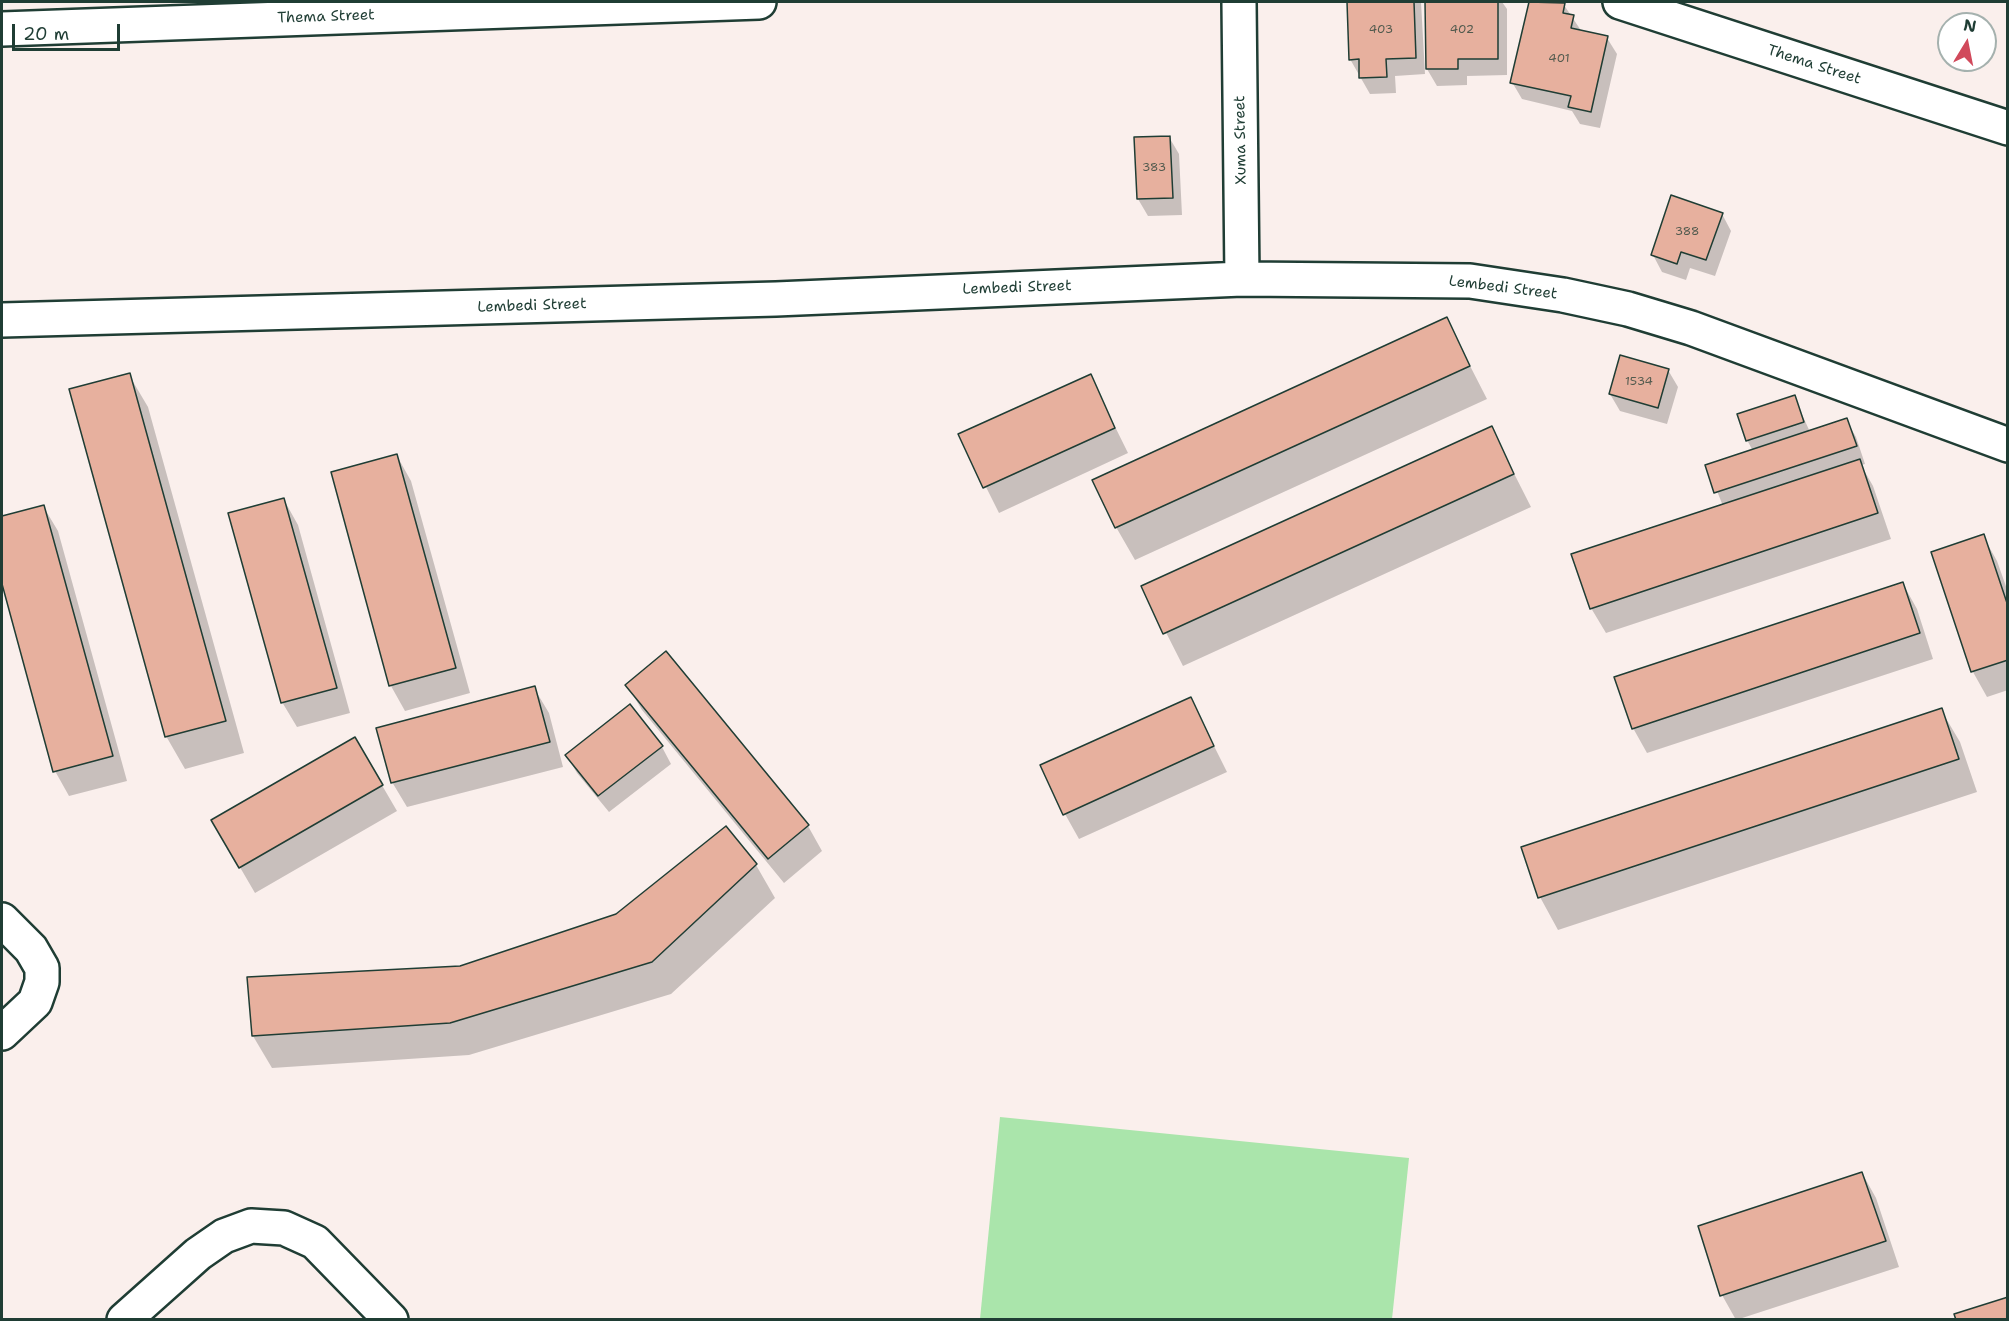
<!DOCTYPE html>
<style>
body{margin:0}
#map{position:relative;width:2009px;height:1321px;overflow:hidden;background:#faefec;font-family:"Shantell Sans",sans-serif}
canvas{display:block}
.frame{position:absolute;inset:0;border:3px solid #1f3d34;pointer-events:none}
.north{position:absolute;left:1937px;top:12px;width:60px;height:60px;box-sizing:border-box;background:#fff;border:2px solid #a5b1ae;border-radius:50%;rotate:10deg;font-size:16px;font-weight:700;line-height:24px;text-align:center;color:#1f3d34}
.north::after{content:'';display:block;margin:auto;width:21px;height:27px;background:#d1495b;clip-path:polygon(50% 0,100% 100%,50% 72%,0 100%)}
.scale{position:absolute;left:12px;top:24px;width:108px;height:27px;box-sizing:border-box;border:3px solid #1f3d34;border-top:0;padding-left:8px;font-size:18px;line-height:21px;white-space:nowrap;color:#1f3d34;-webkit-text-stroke:4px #fff;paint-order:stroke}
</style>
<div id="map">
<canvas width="2009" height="1321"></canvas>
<div class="frame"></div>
<div class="north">N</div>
<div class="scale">20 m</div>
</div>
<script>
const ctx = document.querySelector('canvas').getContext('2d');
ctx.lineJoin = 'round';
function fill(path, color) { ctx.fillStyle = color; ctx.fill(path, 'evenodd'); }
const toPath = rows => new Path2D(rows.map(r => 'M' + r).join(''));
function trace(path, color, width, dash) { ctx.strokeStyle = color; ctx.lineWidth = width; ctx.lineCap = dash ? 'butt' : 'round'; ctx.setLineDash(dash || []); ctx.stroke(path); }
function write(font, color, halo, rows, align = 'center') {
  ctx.font = font + ' "Shantell Sans",sans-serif'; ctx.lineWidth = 4.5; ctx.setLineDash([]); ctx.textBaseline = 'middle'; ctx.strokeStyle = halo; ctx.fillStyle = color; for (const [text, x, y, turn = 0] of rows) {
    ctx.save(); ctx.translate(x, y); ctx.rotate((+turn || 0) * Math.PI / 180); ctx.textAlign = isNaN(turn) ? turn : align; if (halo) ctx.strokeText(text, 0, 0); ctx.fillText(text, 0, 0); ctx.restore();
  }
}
fill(toPath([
 [1000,1117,1409,1158,1392,1319,980,1319]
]), '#aae5ab');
fill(toPath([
 [1348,2,1421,2,1425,74,1395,76,1396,93,1370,94,1350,59],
 [1427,2,1502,2,1507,9,1507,75,1467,76,1467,85,1437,86,1427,69],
 [1530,2,1564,5,1582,32,1607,38,1617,54,1600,128,1580,124,1572,111,1522,99,1512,82],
 [1169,137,1179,154,1182,215,1148,216,1138,199],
 [1722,214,1731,231,1715,276,1690,268,1686,280,1662,272,1653,255],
 [1446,319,1487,399,1135,560,1116,527],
 [1668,370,1678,387,1667,424,1620,411,1610,394],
 [129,375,148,407,244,753,185,769,166,736],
 [1090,376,1128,453,999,513,960,435],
 [1794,397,1810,432,1846,420,1856,437,1865,464,1861,465,1873,486,1891,539,1606,633,1591,608,1723,506,1707,466,1753,451,1747,440],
 [1491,428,1531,507,1183,666,1143,587],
 [397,456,411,481,470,693,405,711,391,686,332,473],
 [284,500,298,525,350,713,297,727,282,702],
 [43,506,58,531,127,781,69,796,55,771,2,579,2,518],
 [1983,536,1997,561,2008,592,2008,690,1987,697,1973,672,1933,553],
 [1903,584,1917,609,1933,659,1647,753,1633,728],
 [666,653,808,826,822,851,784,883,642,710,627,685],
 [534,688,549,713,563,767,407,807,392,782],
 [1190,698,1227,772,1079,839,1065,814],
 [1941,710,1960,742,1977,792,1558,930,1540,897],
 [355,739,397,811,255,893,213,821],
 [662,747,671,764,609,812,577,773,567,756],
 [725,828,756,865,775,898,671,994,469,1055,272,1068,253,1036,617,915],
 [1862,1173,1876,1198,1899,1267,1736,1320,1722,1295]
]), '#0003');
const building = toPath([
 [1347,2,1414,2,1416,58,1386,59,1387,77,1359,78,1359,59,1349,60,1347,2],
 [1425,2,1498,2,1498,59,1458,59,1458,69,1426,69,1425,2],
 [1529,2,1565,3,1563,13,1574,15,1571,28,1608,36,1591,112,1568,107,1571,96,1510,83,1529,2],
 [1170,136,1173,198,1137,199,1134,137,1170,136],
 [1671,195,1723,213,1706,260,1681,252,1677,264,1651,255,1671,195],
 [1447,317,1470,366,1115,528,1092,480,1447,317],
 [1620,355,1669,369,1658,408,1609,394,1620,355],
 [130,373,226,721,165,737,69,389,130,373],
 [1091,374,1115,428,983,488,958,434,1091,374],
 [1795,395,1804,422,1746,441,1737,414,1795,395],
 [1847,418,1857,446,1714,493,1705,465,1847,418],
 [1492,426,1514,474,1163,634,1141,586,1492,426],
 [397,454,456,668,389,686,331,472,397,454],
 [1860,459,1878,513,1590,609,1571,554,1860,459],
 [284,498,337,688,281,703,228,513,284,498],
 [44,505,113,756,53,772,2,584,2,516,44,505],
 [1984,534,2008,606,2008,660,1971,672,1931,552,1984,534],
 [1903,582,1920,633,1632,729,1614,677,1903,582],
 [666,651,809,825,768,859,625,685,666,651],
 [535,686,550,742,391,783,376,728,535,686],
 [1191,697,1214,746,1063,815,1040,765,1191,697],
 [630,704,663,746,598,796,565,755,630,704],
 [1942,708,1959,759,1538,898,1521,847,1942,708],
 [355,737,383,785,239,868,211,820,355,737],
 [726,826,757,864,652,962,450,1023,252,1036,247,977,460,966,616,914,726,826],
 [1862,1172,1886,1241,1720,1296,1698,1226,1862,1172],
 [2008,1297,2008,1320,1956,1320,1954,1314,2008,1297]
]);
fill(building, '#e7b09e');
trace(building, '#1f3d34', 1.5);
const minor = toPath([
 [1239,2,1242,279],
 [1620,2,2008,128],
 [2,29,759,2],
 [2,320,776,299,1242,279,1470,281,1563,295,1628,309,1691,328,2008,445],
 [2,920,31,949,42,968,42,982,35,1002,2,1033],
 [124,1320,198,1254,224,1236,251,1226,284,1228,315,1242,391,1320]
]);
trace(minor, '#1f3d34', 38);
trace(minor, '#fff', 33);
write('12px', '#515a4e', null, [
 ["403",1381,30],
 ["402",1462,30],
 ["401",1559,59],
 ["383",1154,168],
 ["388",1687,232],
 ["1534",1639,382]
]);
write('15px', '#1f3d34', '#fff', [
 ["Thema Street",326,17,-2],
 ["Thema Street",1814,65,18],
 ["Xuma Street",1241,140,-91],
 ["Lembedi Street",1017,288,-2],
 ["Lembedi Street",1503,288,7],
 ["Lembedi Street",532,306,-2]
]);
</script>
